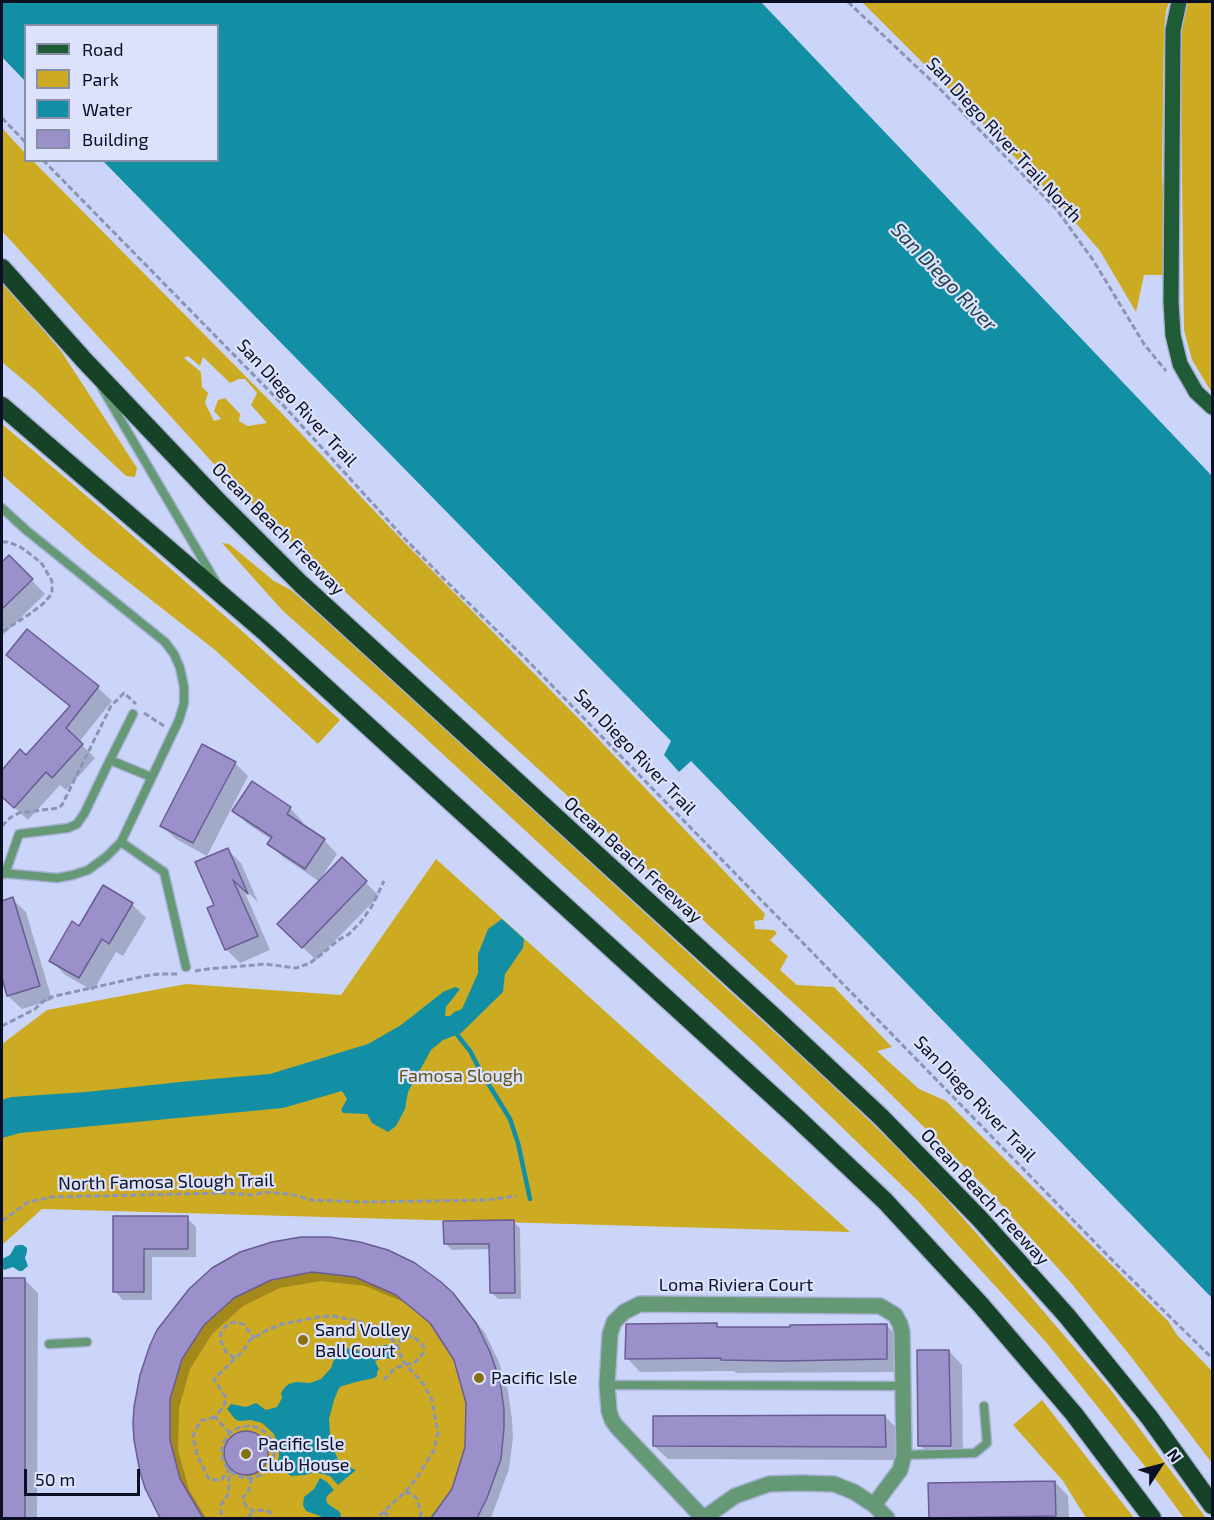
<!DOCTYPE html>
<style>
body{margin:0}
#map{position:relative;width:1214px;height:1520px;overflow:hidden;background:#cbd5fa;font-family:"Exo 2",sans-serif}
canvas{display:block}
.frame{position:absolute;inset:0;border:3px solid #0b0f24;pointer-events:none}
.legend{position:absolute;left:24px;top:24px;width:195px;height:138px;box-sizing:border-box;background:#dce2fb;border:2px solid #888ea5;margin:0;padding:8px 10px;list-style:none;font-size:18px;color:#0b0f24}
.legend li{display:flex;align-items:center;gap:12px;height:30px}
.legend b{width:30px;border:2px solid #888ea5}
.north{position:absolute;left:1130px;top:1436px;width:60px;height:60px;-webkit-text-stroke:4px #dce2fb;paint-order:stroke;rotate:54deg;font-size:16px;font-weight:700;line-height:24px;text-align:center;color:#0b0f24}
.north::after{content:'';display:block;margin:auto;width:21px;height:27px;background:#0b0f24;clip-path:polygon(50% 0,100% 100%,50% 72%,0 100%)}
.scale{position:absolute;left:24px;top:1469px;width:116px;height:27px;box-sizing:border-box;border:3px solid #0b0f24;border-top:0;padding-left:8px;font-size:18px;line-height:21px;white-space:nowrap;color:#0b0f24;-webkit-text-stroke:4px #dce2fb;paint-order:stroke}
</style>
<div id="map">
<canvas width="1214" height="1520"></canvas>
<div class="frame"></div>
<ul class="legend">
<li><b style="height:8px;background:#1f5b37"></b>Road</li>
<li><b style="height:16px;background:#ccab22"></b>Park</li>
<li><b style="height:16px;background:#128fa4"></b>Water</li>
<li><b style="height:16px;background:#9c90cb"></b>Building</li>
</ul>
<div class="north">N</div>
<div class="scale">50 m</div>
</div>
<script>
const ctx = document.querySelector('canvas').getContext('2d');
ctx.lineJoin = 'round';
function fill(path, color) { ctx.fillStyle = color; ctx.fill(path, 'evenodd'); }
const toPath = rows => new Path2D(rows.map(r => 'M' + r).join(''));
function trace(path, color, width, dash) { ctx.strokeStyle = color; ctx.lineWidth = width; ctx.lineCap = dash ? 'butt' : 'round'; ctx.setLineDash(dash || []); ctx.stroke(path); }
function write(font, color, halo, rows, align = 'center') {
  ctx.font = font + ' "Exo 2",sans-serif'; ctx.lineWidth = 4.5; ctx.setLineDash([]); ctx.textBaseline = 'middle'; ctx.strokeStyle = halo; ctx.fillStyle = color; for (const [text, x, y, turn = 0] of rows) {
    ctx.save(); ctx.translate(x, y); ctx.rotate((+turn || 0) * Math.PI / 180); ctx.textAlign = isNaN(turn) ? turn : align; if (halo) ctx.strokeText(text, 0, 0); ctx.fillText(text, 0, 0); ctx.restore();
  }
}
fill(toPath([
 [862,2,1169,2,1166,11,1164,31,1162,174,1165,225,1163,275,1144,275,1136,312,1100,251,1055,199,959,99],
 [1187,2,1212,2,1212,393,1192,360,1184,330,1180,25],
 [2,128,25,153,26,160,33,161,270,401,403,541,585,725,765,914,763,920,754,921,755,929,774,930,777,933,770,940,788,956,780,970,797,985,834,987,892,1047,877,1051,919,1089,946,1101,1168,1321,1177,1335,1212,1371,1212,1463,1132,1358,1071,1283,991,1193,862,1066,293,544,223,474,2,231],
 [188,356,200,366,203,357,230,383,239,379,245,379,257,393,251,405,267,423,248,426,239,421,240,414,225,398,218,400,214,411,221,419,214,421,205,403,208,393,202,387,201,372,184,358],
 [2,282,61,351,137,468,135,477,126,476,34,389,2,362],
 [2,424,110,516,242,631,340,720,318,744,215,650,94,555,2,475],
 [222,543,229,544,274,581,291,590,374,663,728,990,824,1077,920,1170,978,1235,1110,1389,1206,1518,1184,1518,1159,1484,1046,1342,917,1200,761,1049,407,721,283,611],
 [436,859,850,1232,42,1209,2,1245,2,1044,47,1010,186,984,341,995],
 [312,1272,355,1277,396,1295,430,1323,454,1360,466,1403,465,1447,452,1489,431,1518,205,1518,201,1515,180,1479,170,1440,170,1399,182,1359,204,1325,234,1298,271,1280],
 [1042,1400,1131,1514,1134,1518,1086,1518,1063,1481,1013,1425]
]), '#ccab22');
fill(toPath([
 [2,2,761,2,1212,476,1212,1298,691,761,679,772,664,755,671,741,103,161,218,160,218,26,26,26,25,81,2,57],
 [502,919,524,939,523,948,505,974,503,992,461,1033,443,1040,431,1050,408,1092,405,1109,396,1126,388,1132,372,1123,367,1114,343,1113,341,1110,347,1099,342,1091,283,1108,20,1133,2,1138,2,1100,11,1097,86,1092,190,1081,270,1074,368,1044,401,1025,443,992,455,987,460,989,446,1007,445,1016,450,1016,454,1012,462,1009,478,973,478,954,488,929],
 [19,1245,23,1245,27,1248,27,1252,25,1258,28,1266,22,1271,19,1271,13,1267,4,1270,2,1267,2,1259,10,1255,15,1246],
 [383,1345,392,1345,397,1359,384,1358,375,1361,379,1369,377,1372,377,1376,374,1378,356,1382,342,1386,339,1388,334,1400,329,1419,330,1433,333,1448,340,1464,356,1470,338,1485,330,1476,315,1472,305,1475,291,1476,284,1470,275,1470,279,1457,279,1445,273,1433,262,1423,251,1420,239,1421,235,1419,227,1409,231,1404,246,1407,256,1403,266,1410,277,1407,282,1398,281,1393,285,1387,289,1384,296,1382,310,1383,321,1379,331,1368,337,1352,342,1348,355,1349,365,1354,373,1346,377,1346,378,1350,379,1347],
 [320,1478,327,1482,334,1490,327,1496,326,1500,328,1504,340,1512,341,1518,323,1518,320,1516,306,1511,303,1505,304,1497,314,1489]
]), '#128fa4');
fill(toPath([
 [9,557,45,594,2,636,2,564],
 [27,631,98,688,112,701,79,742,95,758,66,790,60,785,28,820,2,796,2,772,20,752,26,757,71,708,21,668,8,655],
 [235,763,248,776,207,856,176,839,162,826],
 [290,808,303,822,301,826,324,840,337,854,321,878,322,879,342,859,379,896,316,960,279,924,320,882,283,857,269,844,272,840,248,824,234,811],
 [227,849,241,863,258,902,243,888,270,950,240,963,226,949,216,906],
 [103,887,132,904,146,918,123,956,116,952,93,991,64,974,51,960,79,928],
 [12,899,26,912,52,1000,22,1009,8,996,2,973,2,902],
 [115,1217,187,1218,196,1227,196,1257,152,1257,152,1300,123,1300,114,1291],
 [513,1221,520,1228,521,1299,498,1299,492,1293,491,1249,452,1250,445,1243],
 [241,1254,452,1294,462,1304,485,1333,499,1362,508,1391,512,1419,513,1438,509,1469,491,1518,433,1518,453,1489,467,1447,467,1402,455,1360,433,1325,406,1303,365,1286,321,1281,280,1288,243,1306,212,1334,190,1369,179,1408,178,1450,189,1490,206,1518,162,1518,146,1487,136,1440],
 [2,1280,25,1280,38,1293,37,1518,2,1518],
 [716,1325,720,1328,886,1325,900,1339,900,1372,736,1373,734,1371,640,1372,627,1358],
 [949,1351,962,1365,963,1458,933,1459,920,1445],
 [885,1416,898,1430,898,1460,668,1459,654,1446],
 [243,1432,253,1433,257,1435,266,1445,268,1450,268,1461,266,1465,259,1473,255,1475,249,1476,239,1474,229,1464,225,1456,226,1447,231,1438],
 [1055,1482,1068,1496,1069,1518,932,1518,930,1517]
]), '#0003');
trace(toPath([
 [455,1032,470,1051,481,1072,510,1119,518,1143,530,1199]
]), '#128fa4', 4.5);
const building = toPath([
 [9,555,33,579,2,609,2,562,9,555],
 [27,629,99,686,66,728,83,744,52,778,46,772,14,808,2,797,2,770,20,749,26,755,70,706,6,655,27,629],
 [202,744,236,762,193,843,160,826,202,744],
 [252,781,291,807,287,814,325,839,305,869,267,844,272,837,232,811,252,781],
 [228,848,248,894,233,880,258,936,225,950,207,908,214,905,195,862,228,848],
 [342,857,367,881,302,948,277,924,342,857],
 [103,885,133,903,109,944,102,939,79,978,49,961,72,921,79,926,103,885],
 [13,897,40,986,7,996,2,978,2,901,13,897],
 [113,1216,188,1216,188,1249,144,1249,144,1292,113,1292,113,1216],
 [514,1220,515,1293,490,1293,489,1244,444,1244,443,1221,514,1220],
 [301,1237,330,1237,360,1242,388,1250,415,1263,441,1282,453,1293,476,1323,490,1352,500,1381,504,1409,504,1428,501,1459,487,1498,477,1518,431,1518,452,1489,465,1447,466,1403,454,1360,430,1323,396,1295,355,1277,312,1272,271,1280,234,1298,204,1325,182,1359,170,1399,170,1440,180,1479,203,1518,160,1518,145,1488,140,1472,134,1440,133,1423,134,1407,140,1375,150,1345,157,1330,189,1289,212,1268,240,1252,272,1242,301,1237],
 [2,1278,25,1278,25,1518,2,1518,2,1278],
 [717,1323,717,1327,790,1327,790,1325,887,1324,887,1359,785,1361,721,1360,721,1358,625,1359,626,1324,717,1323],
 [917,1350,949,1350,951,1446,918,1446,917,1350],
 [885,1415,886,1447,653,1446,653,1416,885,1415],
 '224 1453a22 22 0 1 1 44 0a22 22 0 1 1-44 0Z',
 [1055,1481,1056,1516,929,1518,928,1483,1055,1481]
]);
fill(building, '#9c90cb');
trace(building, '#695c94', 1.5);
const service = toPath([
 [102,388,217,584],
 [2,508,26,530,165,642,174,654,180,668,184,687,184,703,179,720,121,842,106,857,88,870,73,875,57,878,2,873],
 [110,760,133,714],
 [121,842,164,872,186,967],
 [5,874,19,834,68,828,77,824,84,814,110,760,151,777],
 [49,1344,87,1342],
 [607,1385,904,1386],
 [904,1455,975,1453,987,1443,984,1406]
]);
const minor = toPath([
 [703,1518,617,1427,612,1420,609,1411,607,1385,610,1334,614,1322,624,1312,640,1304,880,1306,895,1315,900,1324,902,1332,904,1455,900,1470,874,1505]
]);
const tertiary = toPath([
 [704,1518,735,1496,769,1484,800,1483,834,1484,854,1492,874,1505,887,1518]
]);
const primary = toPath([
 [1179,2,1173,30,1171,302,1173,335,1180,364,1196,392,1212,407]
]);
const motorway = toPath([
 [2,268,84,360,215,498,301,584,773,1016,881,1117,980,1219,1067,1316,1149,1417,1212,1505],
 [2,406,266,633,796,1117,885,1201,980,1304,1074,1414,1152,1518]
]);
trace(service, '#a8b1d3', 11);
trace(minor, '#a8b1d3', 18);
trace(tertiary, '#a8b1d3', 18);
trace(primary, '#a8b1d3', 18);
trace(motorway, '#a8b1d3', 21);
trace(toPath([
 [848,2,939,88,1057,210,1093,260,1144,344,1166,371],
 [2,118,26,143],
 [43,160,283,405,405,539,445,580,532,665,1115,1263,1212,1358],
 [2,542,7,542,19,546,33,556,42,564,52,581,52,591,50,596,44,603,31,613,2,632],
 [144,713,164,726],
 [2,826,11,817,19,813,58,808,62,805,111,706,124,693,136,704],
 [195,971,208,969,265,964,296,968,310,963,322,954,337,941,349,934,360,923,372,906,384,881],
 [2,1026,35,1009,46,999,55,996,145,976,159,974,177,974],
 [2,1221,28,1202,52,1197,224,1193,255,1195,263,1192,290,1194,311,1200,363,1202,487,1200,517,1196],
 [235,1358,226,1352,220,1339,221,1332,225,1327,231,1323,238,1322,244,1325,254,1338],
 [384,1380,395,1368,415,1362,420,1358,423,1353,424,1348,421,1343,412,1336,403,1338,397,1345],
 [215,1417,201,1421,195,1430,193,1437,197,1455,209,1479,215,1480,222,1479,229,1470,229,1493,221,1505,221,1513,224,1518],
 '222 1452a26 26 0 1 1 52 0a26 26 0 1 1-52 0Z',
 [230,1433,215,1417,224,1406,226,1398,214,1379,243,1351,250,1340,267,1330,282,1324,318,1317,334,1316,361,1322,387,1334,397,1345,403,1361,424,1385,432,1400,438,1433,434,1450,418,1476,407,1490,377,1518],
 [252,1478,248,1493,243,1497,244,1502,247,1507,253,1511,264,1510,270,1512,272,1518],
 [405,1492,413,1495,417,1499,421,1513,420,1518],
 [384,1511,389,1518],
 [248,1518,253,1511]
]), '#8c94b4', 3, [6, 3]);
trace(service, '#659976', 8);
trace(minor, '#659976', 15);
trace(tertiary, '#659976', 15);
trace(primary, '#1f5b37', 15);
trace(motorway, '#164328', 18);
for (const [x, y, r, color] of [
 [303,1340,6,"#877011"],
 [479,1378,6,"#877011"],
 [246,1454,6,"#877011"]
]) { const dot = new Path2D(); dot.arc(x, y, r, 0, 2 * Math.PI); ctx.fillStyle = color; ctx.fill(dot); trace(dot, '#dce2fb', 2); }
write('18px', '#0b0f24', '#dce2fb', [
 ["San Diego River Trail North",1004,140,47],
 ["San Diego River Trail",297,403,47],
 ["Ocean Beach Freeway",278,529,45],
 ["San Diego River Trail",635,752,46],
 ["Ocean Beach Freeway",633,860,42],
 ["San Diego River Trail",975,1099,46],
 ["North Famosa Slough Trail",166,1182,-1],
 ["Ocean Beach Freeway",985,1197,47],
 ["Loma Riviera Court",736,1285]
]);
write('18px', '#645417', '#dce2fb', [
 ["Famosa Slough",461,1076]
]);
write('18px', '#0b0f24', '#dce2fb', [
 ["Sand Volley",315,1330],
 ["Ball Court",315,1351],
 ["Pacific Isle",491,1378],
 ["Pacific Isle",258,1444],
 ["Club House",258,1465]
], 'left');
write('italic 20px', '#1d3d44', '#dce2fb', [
 ["San Diego River",944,277,46]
]);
</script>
